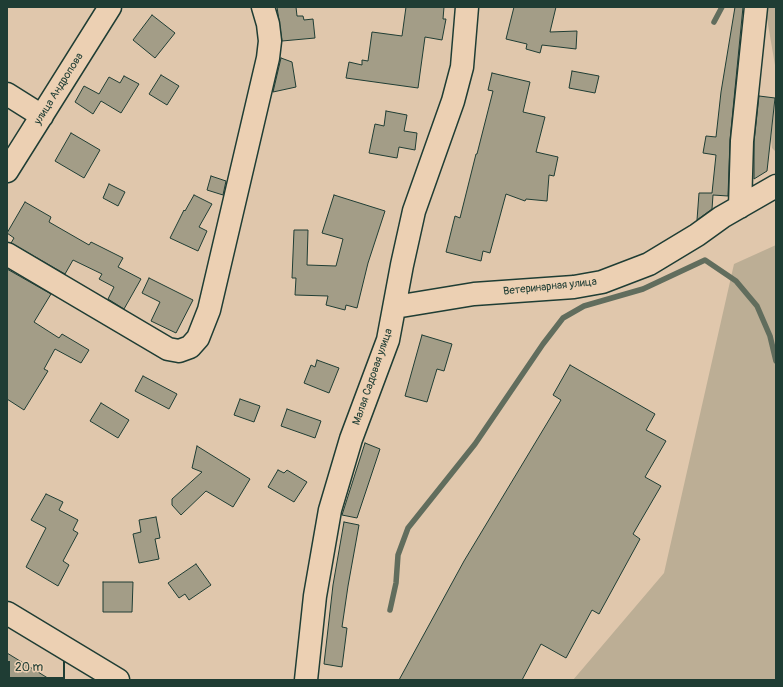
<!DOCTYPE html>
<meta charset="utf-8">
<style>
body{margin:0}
#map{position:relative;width:783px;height:687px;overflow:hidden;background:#e0c7ac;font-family:Pangolin,sans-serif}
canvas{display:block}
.frame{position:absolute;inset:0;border:8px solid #1f3d34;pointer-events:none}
.scale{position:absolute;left:8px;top:661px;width:57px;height:18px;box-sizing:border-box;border:2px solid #1f3d34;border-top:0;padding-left:5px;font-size:12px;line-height:14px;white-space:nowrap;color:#1f3d34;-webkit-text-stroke:3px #ecd0b3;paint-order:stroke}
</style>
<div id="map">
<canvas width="783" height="687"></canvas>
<div class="frame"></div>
<div class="scale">20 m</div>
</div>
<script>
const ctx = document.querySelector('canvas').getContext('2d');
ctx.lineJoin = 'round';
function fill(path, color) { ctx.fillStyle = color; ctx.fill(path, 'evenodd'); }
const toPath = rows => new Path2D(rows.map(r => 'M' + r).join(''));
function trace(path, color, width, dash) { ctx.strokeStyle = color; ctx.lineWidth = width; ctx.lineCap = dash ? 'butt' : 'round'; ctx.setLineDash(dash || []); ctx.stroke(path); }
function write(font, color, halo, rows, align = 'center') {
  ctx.font = font + ' Pangolin,sans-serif'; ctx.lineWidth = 3; ctx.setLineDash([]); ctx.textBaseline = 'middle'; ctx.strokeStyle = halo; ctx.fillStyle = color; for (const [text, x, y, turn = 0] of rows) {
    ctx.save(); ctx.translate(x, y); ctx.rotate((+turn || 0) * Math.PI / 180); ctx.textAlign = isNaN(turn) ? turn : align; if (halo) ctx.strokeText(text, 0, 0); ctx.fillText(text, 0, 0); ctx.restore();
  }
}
fill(toPath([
 [765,7,776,7,776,71],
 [776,92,776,152,772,148,771,138],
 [776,245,776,680,573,680,664,573,734,264]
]), '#bcae95');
trace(toPath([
 [714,22,722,7],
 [390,610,396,583,398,555,408,528,475,444,543,344,563,318,584,306,643,289,705,260,736,281,757,306,770,336,776,361]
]), '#616d5d', 5.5);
const building = toPath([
 [277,7,296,7,297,16,303,16,304,20,313,19,315,38,282,41,277,7],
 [406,7,444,7,443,19,446,19,442,40,425,37,418,88,346,78,349,62,362,65,362,60,368,61,372,32,402,36,406,7],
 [514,7,556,7,550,32,577,31,576,49,542,45,540,53,526,49,527,44,506,39,514,7],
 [735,7,743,7,730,140,728,196,713,195,712,209,697,220,699,193,712,193,716,155,703,153,706,136,716,137,721,92,735,7],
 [152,15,175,33,155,58,133,40,152,15],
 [281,58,292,62,296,87,273,92,281,58],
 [572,71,599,76,595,93,569,88,572,71],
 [492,73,530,82,523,112,545,117,536,152,558,157,554,176,549,175,547,201,526,199,525,201,506,194,490,253,483,251,481,261,446,252,455,216,460,218,476,154,477,154,493,91,488,90,492,73],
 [161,75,179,86,167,105,149,94,161,75],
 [124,76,139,84,121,113,101,101,93,114,75,102,84,86,99,94,109,77,120,83,124,76],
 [759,96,775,98,767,171,754,179,754,142,759,96],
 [386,111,407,115,404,131,417,133,415,150,399,147,397,158,369,153,375,124,384,126,386,111],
 [71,133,100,150,84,178,55,161,71,133],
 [211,176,226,181,223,195,207,190,211,176],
 [109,184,125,192,118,206,103,198,109,184],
 [194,195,212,204,199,227,207,231,198,251,170,238,184,210,185,211,194,195],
 [334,195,385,211,368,263,357,308,346,305,345,310,326,305,328,296,295,295,296,278,292,278,294,230,308,230,307,265,336,266,343,239,322,233,334,195],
 [25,202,51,217,49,222,89,245,91,242,123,258,118,267,141,279,124,309,108,299,114,287,99,279,102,274,73,260,65,274,11,243,14,238,7,233,25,202],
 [7,269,51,294,34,322,59,338,62,334,89,350,81,363,55,349,44,369,48,371,24,410,7,399,7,269],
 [149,278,193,300,176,333,151,321,160,302,142,293,149,278],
 [422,335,452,344,444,371,437,369,427,402,405,396,422,335],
 [317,360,339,368,329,393,304,383,311,365,315,367,317,360],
 [570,365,655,414,646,430,666,441,645,477,661,486,633,534,640,539,599,614,592,610,566,658,541,644,522,680,399,680,464,561,561,400,553,395,570,365],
 [143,376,177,394,169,409,135,391,143,376],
 [240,399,260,406,254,422,234,415,240,399],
 [101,403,129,420,118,438,90,421,101,403],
 [287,409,321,421,315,438,281,426,287,409],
 [365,443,380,449,357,518,342,515,365,443],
 [197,446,250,479,233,507,206,491,181,515,172,505,172,499,202,472,192,468,197,446],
 [278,470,284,473,287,470,307,482,294,502,268,487,278,470],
 [46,494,63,502,59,510,78,520,73,530,78,533,63,561,69,565,58,586,26,567,46,528,31,520,46,494],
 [156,517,160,538,155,539,159,559,139,563,133,534,141,532,139,520,156,517],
 [344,522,359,525,348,586,342,627,347,628,342,667,324,664,333,585,344,522],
 [196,564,211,585,189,600,185,594,179,598,168,583,196,564],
 [103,582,133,582,132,612,103,612,103,582],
 [7,653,51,680,7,680,7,653]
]);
fill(building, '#a39d87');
trace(building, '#1f3d34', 1);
const minor = toPath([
 [7,94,42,116],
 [7,171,110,7],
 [740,207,742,141,756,7],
 [7,254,168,349,179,351,190,347,198,338,209,310,268,58,270,41,268,24,263,7],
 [395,307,474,294,574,287,602,282,649,264,697,235,722,217,776,186],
 [7,613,118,680],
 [306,680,315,596,330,510,351,439,388,340,402,265,414,211,453,101,462,67,467,7]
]);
trace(minor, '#1f3d34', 25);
trace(minor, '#ecd0b3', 22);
write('11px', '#1f3d34', '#ecd0b3', [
 ["улица Андропова",59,89,-58],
 ["Ветеринарная улица",550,287,-6],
 ["Малая Садовая улица",373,377,-71]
]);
</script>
